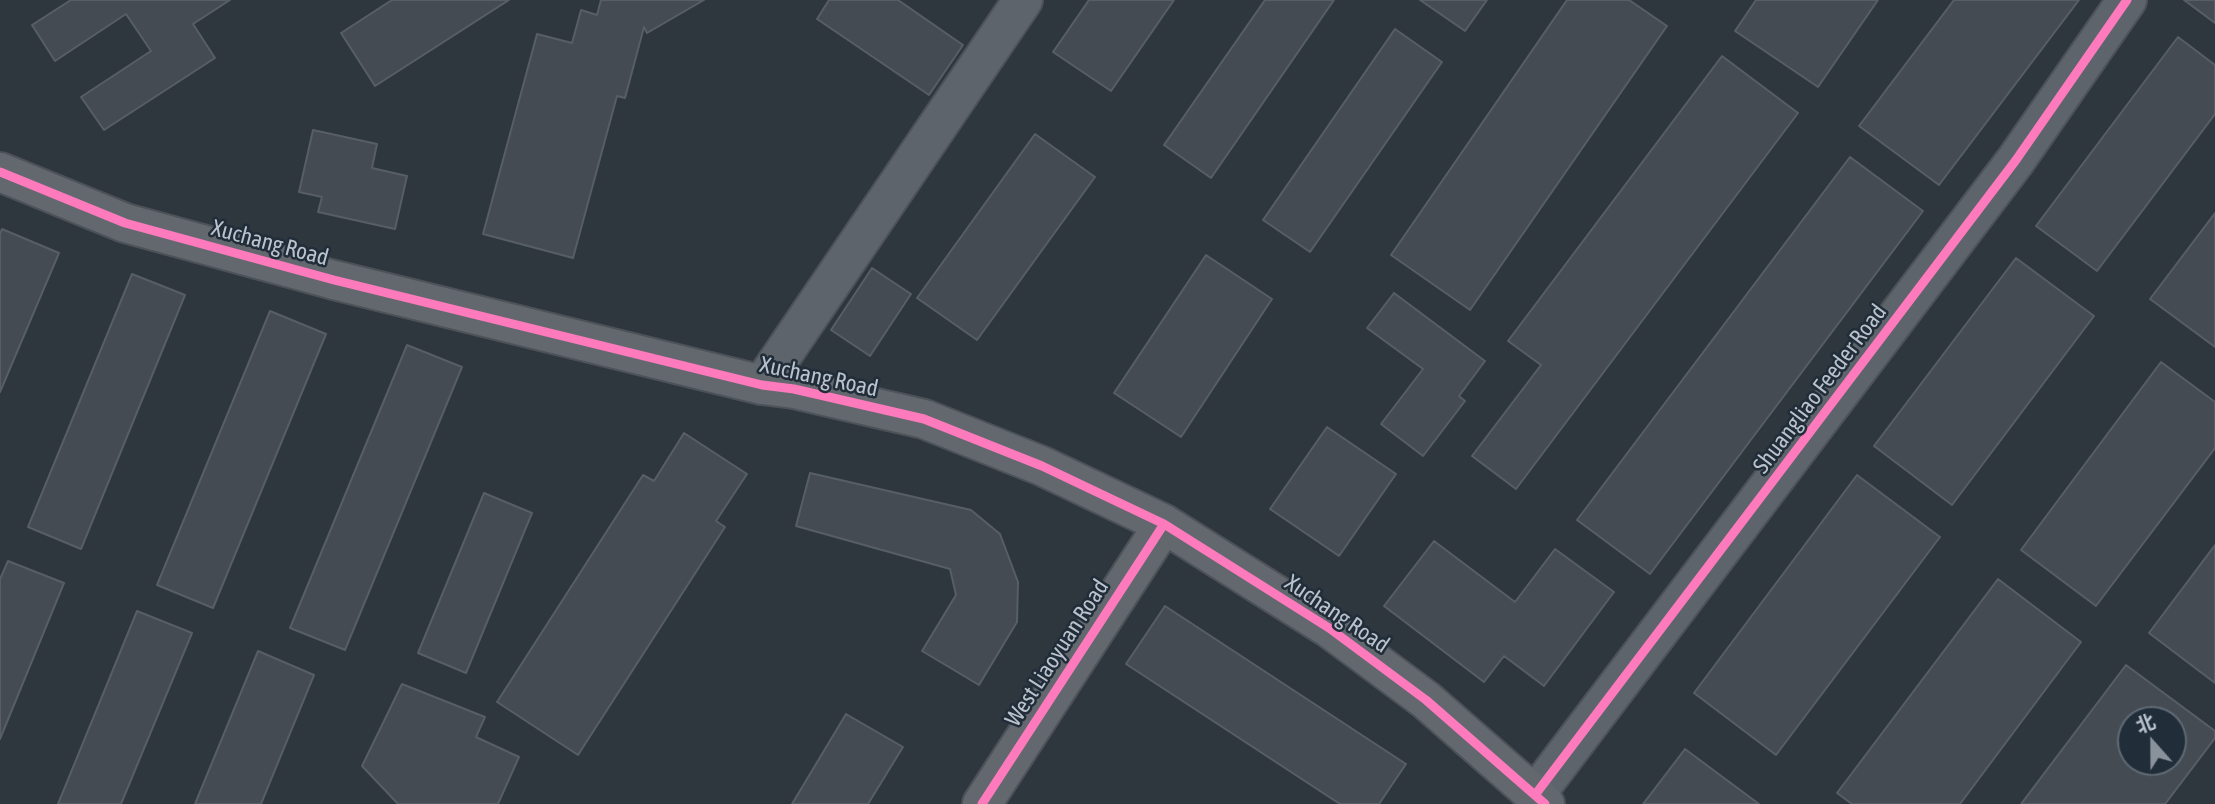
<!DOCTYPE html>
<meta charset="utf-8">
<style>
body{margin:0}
#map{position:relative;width:2215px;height:804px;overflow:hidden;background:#2e363e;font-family:"Asap Condensed","Noto Sans SC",sans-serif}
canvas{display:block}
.north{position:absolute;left:2117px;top:706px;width:70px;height:70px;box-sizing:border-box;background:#212d39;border:2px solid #5e6974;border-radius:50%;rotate:339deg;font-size:19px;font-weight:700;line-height:28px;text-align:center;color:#bac3cd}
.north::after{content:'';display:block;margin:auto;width:24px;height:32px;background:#89929b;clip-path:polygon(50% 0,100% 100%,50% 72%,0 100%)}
</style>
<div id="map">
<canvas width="2215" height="804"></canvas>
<div class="north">北</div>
</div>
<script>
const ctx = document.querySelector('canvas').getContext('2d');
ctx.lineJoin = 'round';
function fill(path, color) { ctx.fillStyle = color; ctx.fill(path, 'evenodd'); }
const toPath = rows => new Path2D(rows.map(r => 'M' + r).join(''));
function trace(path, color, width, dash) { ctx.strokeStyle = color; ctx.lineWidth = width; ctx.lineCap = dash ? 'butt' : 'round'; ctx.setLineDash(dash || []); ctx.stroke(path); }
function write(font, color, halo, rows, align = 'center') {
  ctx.font = font + ' "Asap Condensed",sans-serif'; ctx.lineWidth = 5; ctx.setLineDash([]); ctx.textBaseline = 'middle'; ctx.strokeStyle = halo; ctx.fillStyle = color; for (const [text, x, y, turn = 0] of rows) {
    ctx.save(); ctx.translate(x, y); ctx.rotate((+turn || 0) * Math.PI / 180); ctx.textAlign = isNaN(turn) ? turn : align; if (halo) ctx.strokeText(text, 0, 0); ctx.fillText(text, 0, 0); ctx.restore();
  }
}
const building = toPath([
 [71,0,230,0,193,24,215,58,104,130,81,97,151,51,126,14,55,61,32,25,71,0],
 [392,0,509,0,375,86,341,33,392,0],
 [601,0,704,0,647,33,644,27,625,98,617,96,573,258,483,234,537,34,572,43,581,10,597,15,601,0],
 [829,0,898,0,963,45,929,95,817,19,829,0],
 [1089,0,1174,0,1111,91,1053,52,1089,0],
 [1265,0,1334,0,1211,178,1164,145,1265,0],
 [1420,0,1487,0,1465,31,1420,0],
 [1567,0,1629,0,1667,26,1470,310,1391,255,1567,0],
 [1756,0,1878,0,1818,87,1735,31,1756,0],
 [1954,0,2079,0,1939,185,1859,126,1954,0],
 [2184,0,2215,0,2215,23,2184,0],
 [1395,29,1442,62,1310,252,1263,220,1395,29],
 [2178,37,2215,65,2215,114,2097,271,2036,226,2178,37],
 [1722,56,1798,113,1516,489,1472,456,1541,365,1508,341,1722,56],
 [313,130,377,144,372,168,407,176,395,229,318,212,322,197,299,192,313,130],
 [1035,134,1095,177,977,340,917,298,1035,134],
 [1850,157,1923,211,1650,574,1577,520,1850,157],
 [2215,213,2215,347,2150,299,2215,213],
 [2,229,59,253,0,392,0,234,2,229],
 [1206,255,1272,299,1181,437,1114,393,1206,255],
 [2016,258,2094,316,1952,505,1874,446,2016,258],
 [872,268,911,294,870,356,831,330,872,268],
 [132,274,185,295,81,549,28,527,132,274],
 [1394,293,1485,361,1459,396,1465,401,1423,456,1381,424,1423,369,1367,328,1394,293],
 [270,311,326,334,213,608,157,585,270,311],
 [407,345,462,367,345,650,290,628,407,345],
 [2161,362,2215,402,2215,448,2096,606,2021,550,2161,362],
 [1327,427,1396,474,1339,556,1270,509,1327,427],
 [684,433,747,474,716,521,725,527,578,755,497,702,643,475,654,481,684,433],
 [810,473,971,510,1000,534,1018,582,1017,622,979,685,922,651,956,595,950,569,796,526,810,473],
 [1857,475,1940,537,1776,755,1694,693,1857,475],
 [484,493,532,513,466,673,418,653,484,493],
 [1434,541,1515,602,1555,549,1614,592,1544,686,1504,656,1484,682,1384,606,1434,541],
 [2215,545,2215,683,2149,633,2215,545],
 [8,561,64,583,0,739,0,579,8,561],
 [1998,579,2081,642,1960,804,1852,804,1837,793,1998,579],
 [1165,606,1406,764,1379,804,1340,804,1126,664,1165,606],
 [137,611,192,633,121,804,58,804,137,611],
 [258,651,314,675,261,804,195,804,258,651],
 [2126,665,2215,731,2215,738,2165,804,2021,804,2126,665],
 [2131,720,2173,720,2173,762,2131,762,2131,720],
 [402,684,485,717,476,737,519,757,498,804,398,804,362,766,402,684],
 [846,714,903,747,868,804,792,804,846,714],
 [1685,749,1759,804,1643,804,1685,749]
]);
fill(building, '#454b52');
trace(building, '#575e65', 2);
const street = toPath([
 [762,385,1023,0],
 [1535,795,2016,160,2127,0]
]);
const secondary = toPath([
 [0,172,125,223,334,280,762,385,794,389,924,419,1042,466,1164,524,1329,628,1426,700,1545,804],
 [982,804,1164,524]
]);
trace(street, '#4d5258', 42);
trace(secondary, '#4d5258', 42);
trace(street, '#5e646b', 38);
trace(secondary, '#63686f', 38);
trace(toPath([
 [0,172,125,223,334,280,762,385,794,389,924,419,1042,466,1164,524,1329,628,1426,700,1545,804],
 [1535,795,2016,160,2127,0],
 [982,804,1164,524]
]), '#fd7abc', 9);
write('23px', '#bac3cd', '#212d39', [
 ["Xuchang Road",270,243,15],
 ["Xuchang Road",819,377,12],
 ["Shuangliao Feeder Road",1820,389,-53],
 ["Xuchang Road",1337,614,34],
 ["West Liaoyuan Road",1057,653,-57]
]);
</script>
